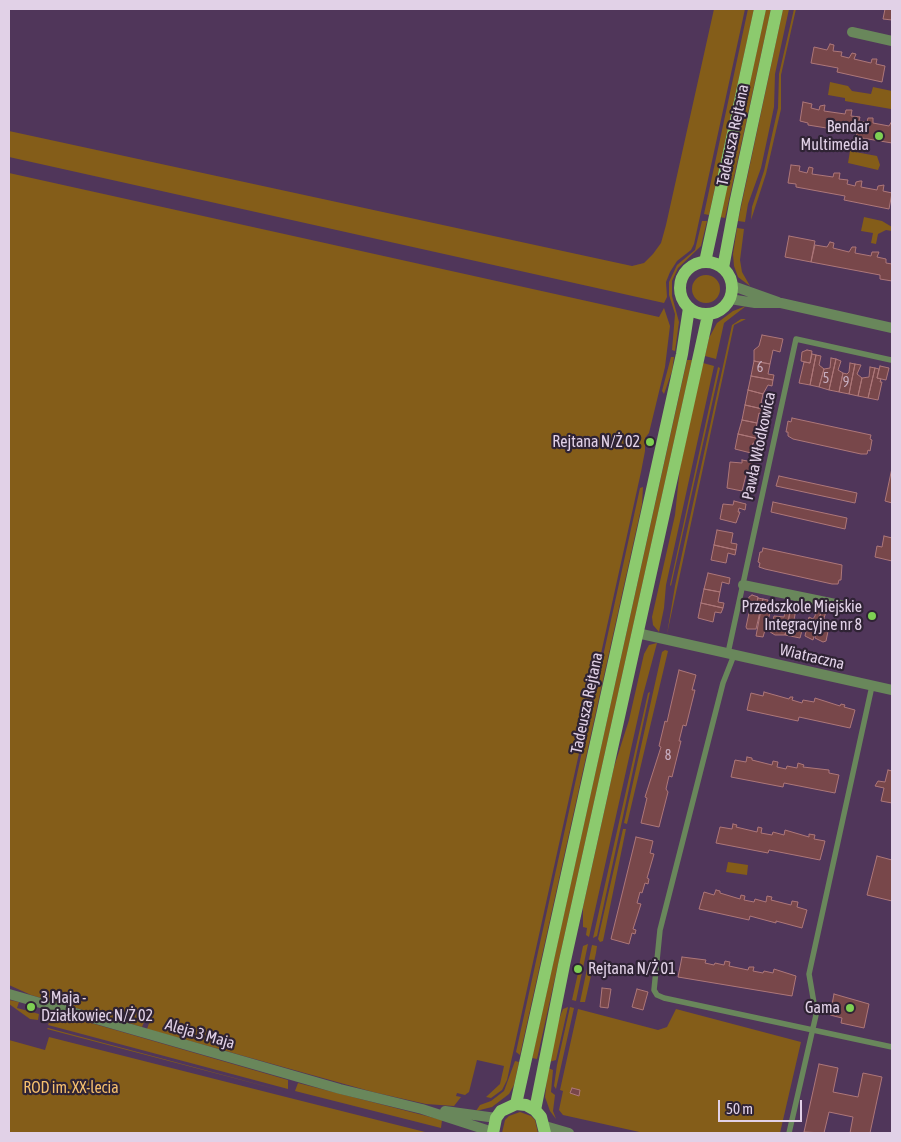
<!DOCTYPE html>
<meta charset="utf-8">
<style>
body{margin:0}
#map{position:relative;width:901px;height:1142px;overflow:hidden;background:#50365a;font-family:"Asap Condensed",sans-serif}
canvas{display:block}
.frame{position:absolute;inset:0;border:10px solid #e1d1e7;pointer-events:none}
.scale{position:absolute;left:718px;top:1100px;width:84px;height:22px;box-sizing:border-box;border:2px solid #e1d1e7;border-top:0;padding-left:6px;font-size:15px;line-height:18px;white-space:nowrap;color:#e1d1e7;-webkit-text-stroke:4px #2f2334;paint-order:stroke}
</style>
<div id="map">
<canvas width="901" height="1142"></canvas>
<div class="frame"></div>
<div class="scale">50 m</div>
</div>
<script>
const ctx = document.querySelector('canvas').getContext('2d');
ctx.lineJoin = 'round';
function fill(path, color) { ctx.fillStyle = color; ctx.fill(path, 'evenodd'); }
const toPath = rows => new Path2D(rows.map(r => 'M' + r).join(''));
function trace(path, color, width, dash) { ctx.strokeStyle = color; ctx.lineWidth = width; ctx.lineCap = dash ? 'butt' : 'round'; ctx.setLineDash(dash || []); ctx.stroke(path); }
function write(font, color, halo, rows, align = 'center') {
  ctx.font = font + ' "Asap Condensed",sans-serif'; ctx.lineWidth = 4.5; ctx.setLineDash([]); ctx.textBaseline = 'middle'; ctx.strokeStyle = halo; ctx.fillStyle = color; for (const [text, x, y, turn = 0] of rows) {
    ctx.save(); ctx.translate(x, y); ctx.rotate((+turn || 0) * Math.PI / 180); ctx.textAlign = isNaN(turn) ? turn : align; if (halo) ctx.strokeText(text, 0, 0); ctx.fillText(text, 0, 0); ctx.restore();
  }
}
fill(toPath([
 [714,9,745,9,694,244,691,250,677,261,670,272,666,282,667,297,664,303,9,157,9,131,632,266,644,263,653,254,661,243,666,225],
 [748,9,754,9,709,215,704,214],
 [766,9,771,9,725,218,720,217],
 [783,9,789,9,775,74,774,107,761,168,748,204,745,222,738,221],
 [794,9,796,9,781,75,781,109,766,174,751,220,752,207,764,171,778,108,779,74],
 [830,82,848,86,852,91,871,94,873,87,892,91,891,109,845,101,845,98,828,95],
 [850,151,877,156,880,165,878,170,848,163],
 [9,173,659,317,664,308,670,326,665,367,649,433,645,438,645,451,641,472,507,1080,502,1090,491,1098,486,1097,500,1084,504,1066,477,1060,469,1092,465,1095,457,1093,456,1096,461,1097,454,1106,426,1104,373,1092,147,1029,153,1012,149,1010,142,1027,31,995,9,985],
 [864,217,882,221,892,227,892,231,886,230,878,234,876,244,871,243,873,233,861,231],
 [702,221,707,221,701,246,678,268,672,281,672,296,679,322,675,351,672,350,675,314,669,295,669,282,677,265,695,250],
 [737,228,744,229,740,260,742,272,750,286,738,277,734,266,733,254],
 '692 289a14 14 0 1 1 28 0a14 14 0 1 1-28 0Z',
 [746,306,724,323,716,359,705,356,709,338,717,323,733,311],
 [741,319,746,319,734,325,667,634,675,586,732,325],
 [671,357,674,357,672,371,664,394,662,391],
 [687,360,692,360,537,1059,532,1058],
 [703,363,714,366,666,585,664,608,659,632,653,625,652,617,675,515,680,467],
 [718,367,720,368,671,586,670,585],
 [643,487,642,504,520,1055,516,1052,640,488],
 [657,643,643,695,589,937,586,935,587,928,583,927,583,907,614,767,629,720,644,654,649,645],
 [665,650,668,651,627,824,624,823,662,652],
 [650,692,597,936,593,938,648,693],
 [623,829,626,829,603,941,600,942,598,939],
 [728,862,748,865,747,875,726,872],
 [588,944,576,1001,572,1000,578,973,581,974,583,966,579,966,583,946],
 [592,945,597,946,596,953,585,1002,580,1002],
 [9,1000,19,1002,17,1008,39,1014,38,1020,30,1019,9,1004],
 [568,1007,556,1060,549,1062,556,1027,563,1009],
 [570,1007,574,1008,556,1089,554,1086,557,1065],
 [578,1009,658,1030,667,1027,676,1009,801,1042,780,1133,644,1133,563,1115,559,1110,563,1091,560,1090],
 [53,1012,288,1080,288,1089,48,1025],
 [48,1028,287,1092,47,1029],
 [49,1037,290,1098,429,1133,9,1133,9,1040,45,1050],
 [515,1061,519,1062,514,1085,509,1094,492,1107,476,1111,480,1105,491,1101,504,1091],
 [548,1068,553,1070,551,1092,555,1095,553,1111,556,1119,550,1111,545,1097],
 [298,1083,442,1120,441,1128,295,1091],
 [520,1112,531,1116,535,1120,538,1133,502,1133,505,1120,509,1116]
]), '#845d19');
const building = toPath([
 [885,9,892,9,892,20,883,19,885,9],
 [830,44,834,45,833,51,842,52,841,56,849,58,852,53,856,54,854,59,871,63,872,59,877,59,876,64,885,66,882,82,837,72,838,68,811,63,814,47,827,50,830,44],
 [803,102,812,104,811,108,819,110,820,106,825,105,824,111,845,114,846,110,852,110,851,116,860,117,859,121,867,122,868,118,873,118,873,123,889,126,892,121,892,143,856,137,857,133,808,125,808,123,800,121,803,102],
 [791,165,800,166,799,171,807,173,809,167,813,168,812,174,833,177,834,173,840,173,839,179,848,180,847,184,855,186,856,182,860,181,862,181,861,187,877,190,878,186,884,185,883,191,892,193,889,209,844,200,845,196,796,187,796,184,788,183,791,165],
 [789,236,815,241,811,262,785,257,789,236],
 [830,242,834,243,833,248,849,252,852,247,856,247,855,253,871,256,872,252,879,252,877,257,886,259,886,263,892,264,892,281,880,279,880,275,811,262,815,245,827,247,830,242],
 [762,335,783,339,780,352,773,350,770,364,754,361,754,350,759,346,762,335],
 [807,350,812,351,810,363,801,361,802,352,807,350],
 [812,354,816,355,810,385,799,383,804,362,810,363,812,354],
 [816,355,821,356,819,365,824,369,819,387,810,385,816,355],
 [831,358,836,359,829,390,819,387,824,369,830,368,831,358],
 [836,359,841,361,838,370,843,373,839,392,829,390,836,359],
 [754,361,770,364,768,374,774,375,773,380,751,376,754,361],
 [850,363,855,364,849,394,839,392,843,373,847,374,849,372,850,363],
 [855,364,861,365,857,374,862,378,858,396,849,394,855,364],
 [880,366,889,368,886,380,877,378,880,366],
 [870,367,875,368,868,398,858,396,862,378,869,377,870,367],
 [875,368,879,369,877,378,881,379,880,382,882,382,878,400,868,398,875,368],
 [751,376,773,380,772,386,768,385,763,394,748,390,751,376],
 [748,390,763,394,761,403,768,405,767,410,745,405,748,390],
 [745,405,767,410,765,415,759,413,757,423,742,420,745,405],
 [792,418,871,435,870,439,872,440,870,451,868,450,867,454,861,454,793,439,788,436,788,432,786,432,788,421,791,422,792,418],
 [742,420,757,423,755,432,761,434,760,439,738,434,742,420],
 [738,434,760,439,759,444,753,443,751,453,735,449,738,434],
 [742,460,753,462,751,472,747,471,742,491,727,488,730,462,742,463,742,460],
 [892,468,892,503,885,501,892,468],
 [779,476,857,493,855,503,776,486,779,476],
 [734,501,746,504,745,510,739,508,738,512,740,512,736,523,720,519,723,504,733,505,734,501],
 [773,502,847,518,845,529,771,512,773,502],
 [717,530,733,533,731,543,737,544,736,550,714,545,717,530],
 [884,536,892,538,892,561,875,557,877,546,882,547,884,536],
 [714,545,736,550,735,555,728,553,726,563,711,560,714,545],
 [763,548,842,565,841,580,839,580,838,584,832,584,765,569,759,567,760,563,758,562,760,552,762,552,763,548],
 [708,573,730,578,729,584,722,582,720,592,704,589,708,573],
 [704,589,720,592,718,602,724,603,723,608,701,603,704,589],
 [752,595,758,597,756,607,753,609,747,605,749,597,752,595],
 [758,598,763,599,756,629,747,629,746,627,750,608,756,607,758,598],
 [763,599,768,600,765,609,770,613,763,637,756,636,763,599],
 [701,603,723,608,721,613,715,612,713,622,698,618,701,603],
 [786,607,791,608,785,635,775,635,770,632,774,616,784,617,786,607],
 [817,607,822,608,813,640,805,636,809,617,813,619,815,616,817,607],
 [791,608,796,609,794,620,804,623,800,638,785,635,791,608],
 [822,608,827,609,824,618,825,621,830,622,826,641,823,642,815,638,822,608],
 [679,670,696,675,692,690,695,690,686,726,683,725,679,741,681,741,672,777,669,776,666,789,668,792,659,827,641,823,647,798,645,797,661,747,659,746,665,721,667,722,679,670],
 [764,692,789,699,790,697,793,697,792,700,802,703,803,700,814,702,815,698,840,706,841,704,845,705,844,707,855,710,850,728,799,717,798,721,747,710,751,693,763,696,764,692],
 [747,757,752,758,752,760,772,765,773,761,778,762,777,767,786,769,787,766,797,768,798,763,804,765,803,767,829,770,829,773,839,775,835,793,784,783,783,787,731,777,735,760,746,762,747,757],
 [888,770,892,771,892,803,881,801,884,788,875,786,878,781,885,782,888,770],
 [733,824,737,825,736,827,757,832,758,827,762,828,761,833,772,835,773,832,784,835,785,830,809,837,809,834,815,835,814,839,825,841,820,860,769,850,768,853,716,843,720,827,732,829,733,824],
 [636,837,653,841,650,853,654,854,647,878,649,879,648,884,645,883,642,893,640,892,637,903,641,904,633,929,636,930,635,934,632,933,629,944,611,939,636,837],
 [877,856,892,860,892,901,867,895,877,856],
 [716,890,720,891,720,893,740,899,741,895,745,896,744,900,754,902,755,899,766,902,767,896,772,897,771,900,791,905,792,901,798,902,797,907,807,910,802,928,776,921,776,923,750,916,749,920,699,909,704,892,714,895,716,890],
 [682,957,706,960,705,963,714,965,715,963,724,965,725,961,730,962,729,966,748,970,749,967,754,967,753,971,763,973,764,971,773,973,774,969,796,976,792,996,678,977,682,957],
 [602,988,611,989,608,1008,600,1007,602,988],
 [637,989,648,992,643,1010,632,1007,637,989],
 [834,994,869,1004,864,1028,841,1023,842,1018,830,1015,834,994],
 [819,1064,838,1068,833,1092,858,1097,863,1073,882,1077,870,1133,850,1133,853,1117,829,1112,824,1133,804,1132,819,1064],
 [572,1088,580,1090,579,1096,570,1093,572,1088]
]);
fill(building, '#78474a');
trace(building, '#ad7779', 1);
trace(toPath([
 [728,653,796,339,891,360],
 [734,655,723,683,660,930,654,990,657,995,664,998,892,1047],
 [789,1133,816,1015,809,974,872,686]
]), '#69875b', 5.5);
trace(toPath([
 [852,32,892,41],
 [733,286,778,302],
 [730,299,755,303,781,303,892,328],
 [743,585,850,607],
 [637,633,892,690]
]), '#69875b', 10);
trace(toPath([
 [9,994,340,1089,422,1109,493,1132],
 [445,1111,496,1118],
 [545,1126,569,1133]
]), '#69875b', 10);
trace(toPath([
 '680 288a26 26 0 1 1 52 0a26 26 0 1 1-52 0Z',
 [705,262,760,9],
 [723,268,735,204,777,9],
 [516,1104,682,354,689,308],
 [535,1110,564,965,708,315],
 [493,1133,496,1118,501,1111,516,1104,526,1105,535,1110,541,1117,545,1133]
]), '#8cca6e', 12);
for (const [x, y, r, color] of [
 [879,136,5,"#7ed053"],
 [650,442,5,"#7ed053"],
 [872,616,5,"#7ed053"],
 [578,969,5,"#7ed053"],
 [31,1007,5,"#7ed053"],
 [850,1008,5,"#7ed053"]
]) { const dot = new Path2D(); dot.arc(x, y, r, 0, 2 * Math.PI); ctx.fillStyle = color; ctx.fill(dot); trace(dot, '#2f2334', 2); }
write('14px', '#c7aec0', null, [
 ["6",760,368],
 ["5",826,379],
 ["9",846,383],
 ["8",668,756]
]);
write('16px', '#e1d1e7', '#2f2334', [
 ["Bendar",869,127],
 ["Multimedia",869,145],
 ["Rejtana N/Ż 02",640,442],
 ["Przedszkole Miejskie",862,607],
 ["Integracyjne nr 8",862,625],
 ["Rejtana N/Ż 01",588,969,"left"],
 ["3 Maja -",41,998,"left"],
 ["Działkowiec N/Ż 02",41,1016,"left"],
 ["Gama",840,1008]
], 'right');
write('16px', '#e1d1e7', '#2f2334', [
 ["Tadeusza Rejtana",733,135,-78],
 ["Pawła Włodkowica",759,446,-78],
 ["Wiatraczna",812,657,13],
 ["Tadeusza Rejtana",587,703,-78],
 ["Aleja 3 Maja",200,1034,16]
]);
write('16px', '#f5bf6e', '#2f2334', [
 ["ROD im. XX-lecia",71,1088]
]);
</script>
